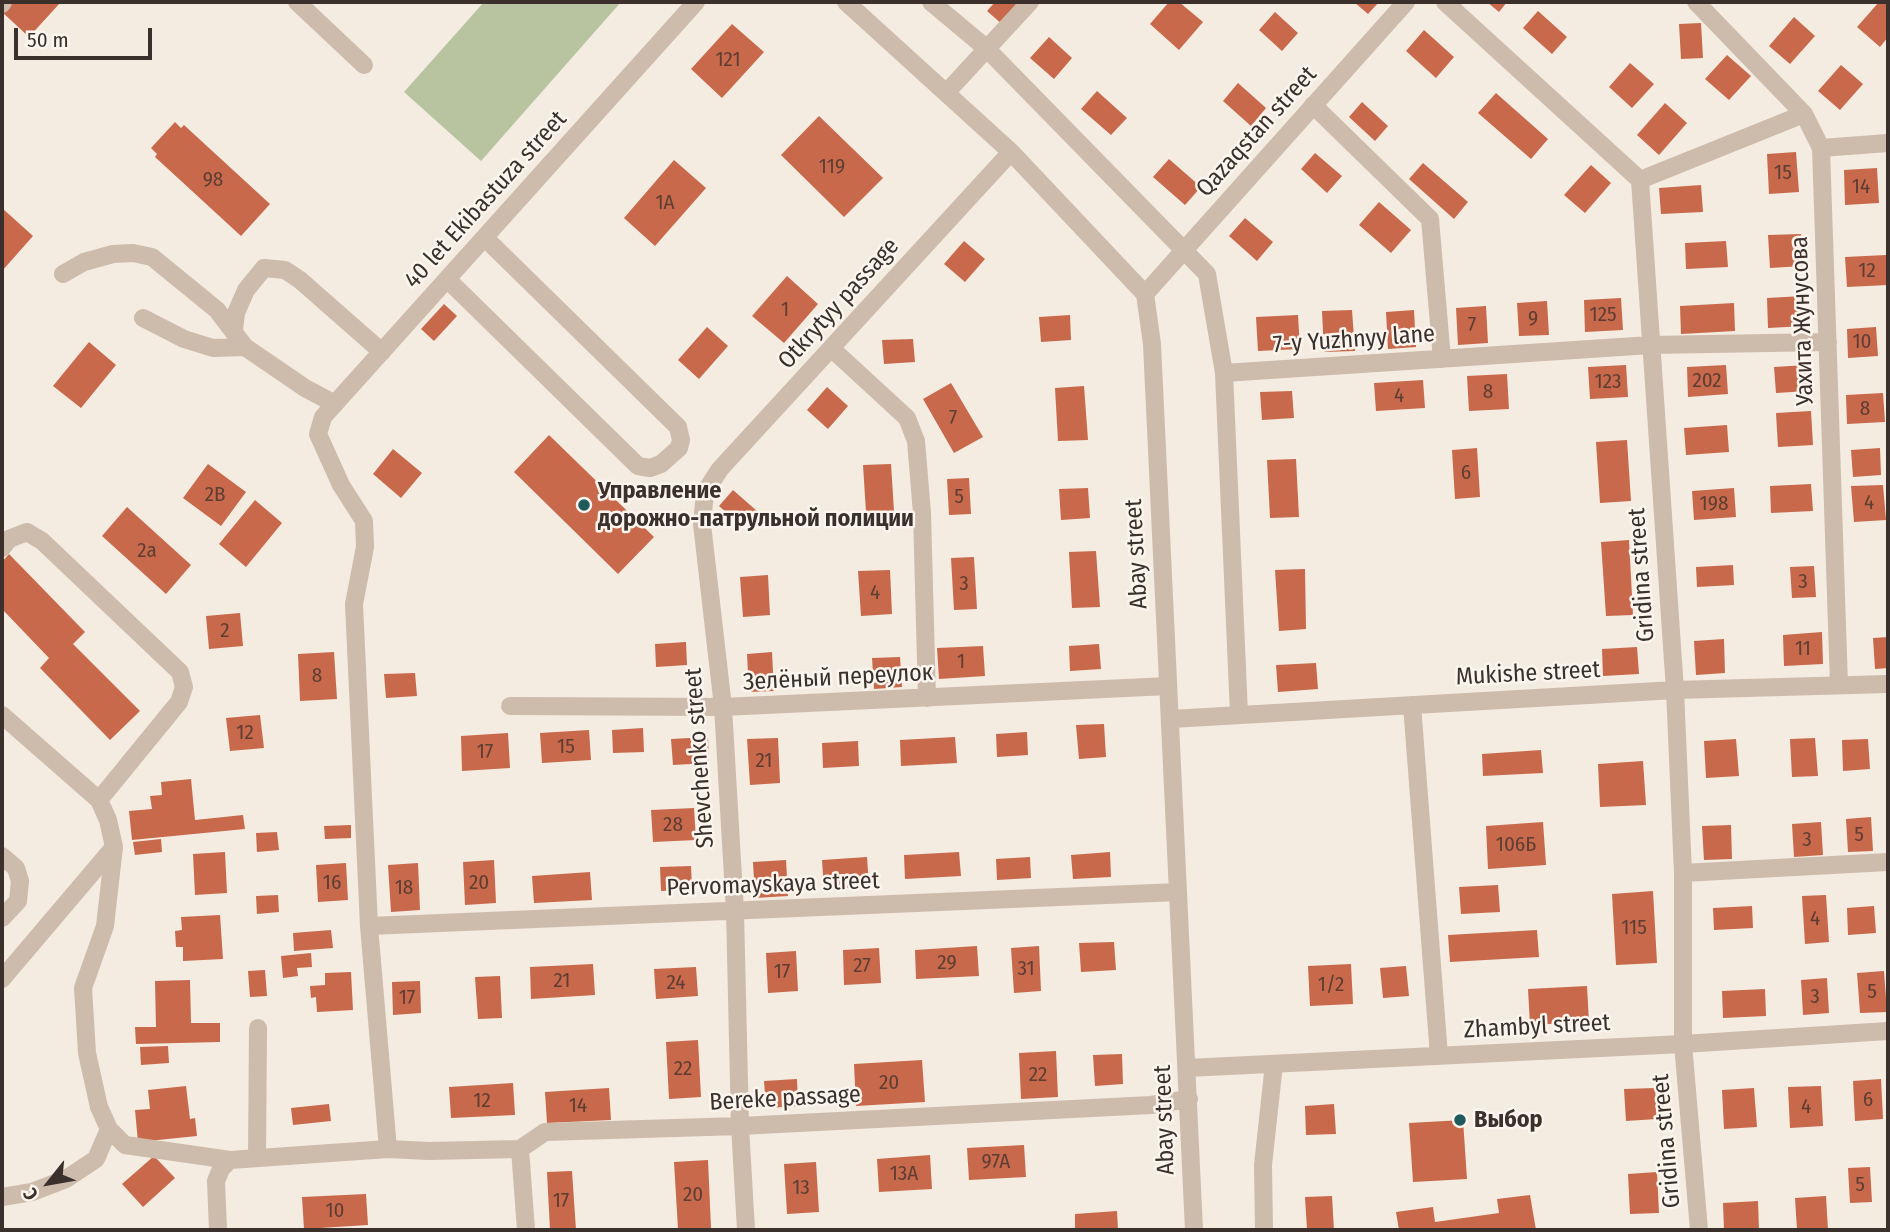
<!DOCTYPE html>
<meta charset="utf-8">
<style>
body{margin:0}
#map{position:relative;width:1890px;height:1232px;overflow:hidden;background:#f4ebe1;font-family:"Fira Sans Condensed",sans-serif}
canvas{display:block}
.frame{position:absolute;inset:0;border:4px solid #3b302b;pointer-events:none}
.north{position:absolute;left:14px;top:1148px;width:70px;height:70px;-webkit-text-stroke:5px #fbf5ee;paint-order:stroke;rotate:239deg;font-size:19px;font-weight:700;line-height:28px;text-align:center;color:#3b302b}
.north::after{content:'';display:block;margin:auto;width:24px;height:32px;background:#3b302b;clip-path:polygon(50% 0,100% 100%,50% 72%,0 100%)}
.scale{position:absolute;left:14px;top:28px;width:138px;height:32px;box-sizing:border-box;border:4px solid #3b302b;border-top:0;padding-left:9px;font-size:21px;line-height:24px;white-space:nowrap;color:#3b302b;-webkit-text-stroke:5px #fbf5ee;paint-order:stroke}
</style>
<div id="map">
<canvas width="1890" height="1232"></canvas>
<div class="frame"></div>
<div class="north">С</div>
<div class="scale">50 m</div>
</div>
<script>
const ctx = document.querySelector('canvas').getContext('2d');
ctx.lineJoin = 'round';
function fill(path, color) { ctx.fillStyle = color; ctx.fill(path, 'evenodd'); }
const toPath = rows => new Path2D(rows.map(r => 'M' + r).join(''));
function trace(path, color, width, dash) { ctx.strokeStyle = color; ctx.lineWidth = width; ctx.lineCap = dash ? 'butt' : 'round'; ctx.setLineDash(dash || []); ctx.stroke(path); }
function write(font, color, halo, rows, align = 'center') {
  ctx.font = font + ' "Fira Sans Condensed",sans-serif'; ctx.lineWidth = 5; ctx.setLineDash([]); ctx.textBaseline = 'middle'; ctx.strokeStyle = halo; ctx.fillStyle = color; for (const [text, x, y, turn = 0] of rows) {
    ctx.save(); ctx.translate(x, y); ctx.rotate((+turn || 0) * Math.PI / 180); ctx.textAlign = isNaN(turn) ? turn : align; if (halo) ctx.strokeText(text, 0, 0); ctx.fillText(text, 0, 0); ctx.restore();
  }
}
fill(toPath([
 [484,2,621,2,481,161,404,92]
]), '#b8c4a0');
fill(toPath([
 [6,2,58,2,60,3,29,37,2,12],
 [995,2,1024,2,1003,25,987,11],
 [1169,2,1179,2,1203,22,1179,50,1150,24],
 [1354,2,1379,2,1368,14],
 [1487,2,1507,2,1499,12],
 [1879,2,1888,2,1888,37,1880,47,1857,27],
 [1538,11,1567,37,1552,54,1523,28],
 [1275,12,1298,33,1282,51,1259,30],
 [1794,17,1815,36,1790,64,1769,46],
 [1701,23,1703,58,1681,59,1679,24],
 [732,24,764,52,722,98,691,69],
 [1424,30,1454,57,1436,78,1406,51],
 [1049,37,1072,58,1054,79,1030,58],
 [1727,55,1751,76,1729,100,1705,79],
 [1630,63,1654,84,1632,108,1609,87],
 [1841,65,1863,84,1840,110,1818,91],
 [1238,83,1266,108,1251,126,1223,101],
 [1097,91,1127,118,1111,135,1081,109],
 [1496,93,1548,139,1531,159,1478,113],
 [1362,102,1388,126,1375,141,1349,117],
 [1665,103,1687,123,1659,155,1637,135],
 [819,116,883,178,844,217,781,155],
 [175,122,181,128,184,125,270,204,241,236,155,157,157,154,151,148],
 [1796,152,1799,192,1769,194,1767,154],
 [1315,153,1342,176,1327,193,1301,169],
 [1169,159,1201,187,1185,205,1153,177],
 [674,160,706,188,655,246,624,218],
 [1423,163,1468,202,1454,219,1409,179],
 [1591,165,1611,183,1585,213,1564,195],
 [1877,168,1879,203,1845,205,1844,170],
 [1701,185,1703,212,1661,214,1659,188],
 [1379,202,1411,230,1391,253,1359,225],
 [2,208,33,236,2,271],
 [1245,218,1273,242,1257,261,1229,236],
 [1801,234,1803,266,1770,268,1768,235],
 [964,241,985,259,965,282,944,264],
 [1726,241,1728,267,1686,269,1685,243],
 [1886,255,1888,285,1847,287,1845,257],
 [787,276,818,304,784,343,752,316],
 [1803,296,1805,326,1768,328,1767,298],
 [1621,298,1623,330,1585,332,1584,300],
 [1547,301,1549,335,1519,336,1517,303],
 [1734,303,1735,331,1681,334,1680,306],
 [444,304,457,316,434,341,421,329],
 [1486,306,1488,343,1458,345,1456,308],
 [1352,310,1355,351,1324,352,1322,311],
 [1414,310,1416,347,1388,349,1386,312],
 [1070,315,1071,340,1041,342,1039,317],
 [1298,315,1300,349,1258,351,1256,317],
 [707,327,728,346,699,379,678,360],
 [1876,327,1878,356,1848,358,1847,329],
 [913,339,915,362,884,364,882,340],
 [89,342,116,365,81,408,53,386],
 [1626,365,1628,397,1590,399,1588,367],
 [1726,365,1728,394,1688,397,1687,367],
 [1807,365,1808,391,1776,393,1774,367],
 [1507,374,1509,409,1469,411,1467,376],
 [1423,380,1425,408,1376,411,1374,383],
 [951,383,983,437,954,453,923,399],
 [1084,386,1088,440,1058,441,1055,388],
 [827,387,848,406,828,429,807,410],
 [1292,391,1294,418,1262,420,1260,392],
 [1883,393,1885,422,1847,424,1846,395],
 [1811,411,1813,445,1778,447,1776,413],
 [1727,425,1729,452,1686,455,1684,428],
 [549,435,654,537,618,574,514,472],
 [1627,440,1631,501,1600,503,1596,442],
 [1477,448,1480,497,1455,499,1452,450],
 [1880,448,1881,475,1853,477,1851,450],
 [393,449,422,473,401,498,373,474],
 [1296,459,1299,517,1270,518,1267,460],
 [208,464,246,492,221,526,183,498],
 [891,464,894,511,866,512,863,465],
 [969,478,971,514,949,515,947,479],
 [1811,484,1813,511,1771,513,1770,486],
 [1883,485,1886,520,1854,522,1851,486],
 [1088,488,1090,518,1061,520,1059,489],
 [1734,488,1736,517,1694,520,1692,491],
 [733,490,757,511,743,527,719,506],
 [255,500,282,523,246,567,219,544],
 [127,507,191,565,166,594,102,536],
 [1629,540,1633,615,1606,616,1601,542],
 [1096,551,1100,607,1072,608,1069,552],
 [9,554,85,632,73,644,140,711,110,740,40,668,49,658,2,609,2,562],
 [974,557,977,609,954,610,951,558],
 [1733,565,1734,585,1697,587,1696,567],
 [1814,566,1816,597,1792,598,1790,567],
 [1305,569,1306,629,1279,631,1275,570],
 [890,570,892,614,861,616,858,571],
 [768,575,770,615,743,617,740,577],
 [240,613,243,646,209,649,206,616],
 [1822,632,1823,664,1784,666,1783,635],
 [1888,637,1888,668,1875,669,1873,638],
 [1724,639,1725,673,1696,675,1694,641],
 [686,642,687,665,656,667,655,644],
 [1099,644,1101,669,1070,671,1069,646],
 [983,646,985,676,939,679,937,648],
 [1637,647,1639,674,1603,676,1602,649],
 [334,652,337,699,300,701,298,654],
 [772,652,774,691,749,692,747,654],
 [900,657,902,687,874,689,872,658],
 [1316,663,1318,689,1278,692,1276,665],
 [415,673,417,696,386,698,384,674],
 [260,715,264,748,230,751,226,718],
 [1104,724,1106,757,1079,759,1076,725],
 [643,728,644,752,613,753,612,730],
 [589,730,591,760,542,763,540,733],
 [1027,732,1028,755,997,757,996,734],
 [508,733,510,768,462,771,461,736],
 [708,737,709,763,673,765,671,739],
 [955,737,957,763,901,766,900,740],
 [778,738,780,783,750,785,747,739],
 [1815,738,1818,776,1792,777,1790,739],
 [1736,739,1739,776,1706,778,1704,741],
 [1868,739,1870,769,1843,771,1842,740],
 [858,741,859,766,823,768,822,743],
 [1541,750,1543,773,1483,776,1482,754],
 [1643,761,1646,805,1600,807,1598,764],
 [191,779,195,820,243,815,245,829,132,840,129,811,152,809,150,796,162,795,161,782],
 [694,808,696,840,653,842,651,810],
 [1871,817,1873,851,1848,852,1846,819],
 [1543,822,1546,865,1488,869,1486,826],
 [1821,822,1823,855,1794,857,1792,824],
 [351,825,351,838,325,839,324,826],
 [1731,825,1732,859,1704,860,1702,826],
 [277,832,279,850,257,852,256,833],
 [161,839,162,852,135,855,133,842],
 [225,852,227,893,195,895,193,854],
 [959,852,961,876,905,879,904,855],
 [1110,852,1111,877,1073,879,1071,855],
 [867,857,869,886,824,889,822,860],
 [1030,857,1031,878,997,880,996,859],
 [494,860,496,903,465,905,463,862],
 [786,860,788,896,755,898,753,862],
 [346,863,348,900,318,902,316,865],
 [418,863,420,910,391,912,388,865],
 [691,866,692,889,661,891,660,867],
 [590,872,592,900,534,903,532,876],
 [1498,885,1500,912,1461,914,1459,887],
 [1653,891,1657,963,1616,965,1612,894],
 [278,895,279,912,257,914,256,896],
 [1826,895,1829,942,1805,944,1802,896],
 [1752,906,1753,928,1714,930,1713,908],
 [1874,906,1876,933,1848,935,1847,908],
 [220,915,223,959,183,961,183,947,176,947,175,931,182,930,181,917],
 [331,930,333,948,294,951,293,933],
 [1537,930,1539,957,1450,962,1448,935],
 [1114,942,1116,970,1081,972,1079,943],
 [977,946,979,976,916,979,915,950],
 [1039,946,1041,991,1014,993,1011,948],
 [879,948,881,983,844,985,843,950],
 [796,951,798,991,768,993,766,953],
 [311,953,312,967,297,968,298,976,283,978,281,956],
 [593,964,595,995,531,999,530,967],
 [1351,964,1353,1004,1310,1006,1308,966],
 [1406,966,1409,996,1383,998,1380,968],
 [696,967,698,996,656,999,654,969],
 [265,970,267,996,250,997,248,971],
 [1884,971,1887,1012,1860,1013,1857,973],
 [351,972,353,1010,317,1012,316,997,311,998,310,986,325,985,325,973],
 [500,976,502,1018,478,1019,475,977],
 [1827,978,1829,1013,1803,1015,1801,980],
 [190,980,191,1023,220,1023,220,1042,136,1044,135,1027,156,1027,155,981],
 [420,981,421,1013,393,1015,392,982],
 [1587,986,1589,1022,1530,1025,1528,989],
 [1765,989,1766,1016,1723,1018,1722,991],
 [698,1040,701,1097,669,1099,666,1042],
 [168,1046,169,1063,141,1065,140,1047],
 [1056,1051,1058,1097,1021,1099,1019,1053],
 [1122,1054,1123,1084,1095,1086,1093,1055],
 [922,1060,925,1102,856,1106,854,1064],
 [797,1079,798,1106,766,1108,764,1081],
 [1881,1079,1883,1119,1855,1121,1853,1081],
 [513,1083,515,1115,451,1118,449,1087],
 [186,1086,190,1119,195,1118,197,1136,138,1142,135,1110,150,1109,148,1090],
 [1821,1086,1823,1126,1790,1128,1788,1087],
 [609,1088,611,1120,547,1123,545,1092],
 [1655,1088,1657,1119,1626,1121,1624,1089],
 [1754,1088,1757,1127,1724,1129,1722,1090],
 [329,1104,331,1121,293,1125,291,1108],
 [1334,1104,1336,1134,1306,1135,1305,1106],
 [1463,1120,1467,1179,1413,1182,1409,1123],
 [1024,1145,1026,1177,969,1180,967,1148],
 [930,1155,932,1189,879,1192,877,1159],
 [154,1156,175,1178,143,1207,122,1184],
 [708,1160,711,1228,678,1229,674,1162],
 [816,1162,819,1212,787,1214,784,1164],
 [1870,1167,1872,1202,1850,1203,1848,1168],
 [572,1171,576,1230,550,1230,547,1172],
 [1657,1172,1659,1213,1630,1214,1628,1174],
 [366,1194,368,1225,304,1229,302,1197],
 [1530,1195,1536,1230,1399,1230,1396,1212,1433,1207,1435,1222,1499,1213,1497,1199],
 [1332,1196,1334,1230,1307,1230,1305,1197],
 [1826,1196,1828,1230,1797,1230,1795,1198],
 [1758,1201,1759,1230,1724,1230,1723,1203],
 [1117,1211,1118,1230,1075,1230,1075,1214]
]), '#c8694b');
trace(toPath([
 [297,2,364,65],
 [846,2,1011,152,1145,294,1152,344,1194,1230],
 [931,2,986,48,1207,274,1224,373],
 [1445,2,1640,180,1675,690,1683,873,1683,1044,1699,1230],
 [1696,2,1804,114,1821,148,1839,685],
 [2,4,3,2],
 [946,93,1030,2],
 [1313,105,1430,219,1442,359],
 [1821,148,1888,143],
 [1640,180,1804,114],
 [63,274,84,262,113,254,133,253,152,257,217,310,245,347,305,388,335,404],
 [448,280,638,466,650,468,661,464,679,448,681,440,678,427,485,238],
 [1145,294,1406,2],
 [143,318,184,339,213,348,245,347],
 [234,330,236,313,246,290,264,268,285,270,300,280,382,352],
 [832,349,907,418,916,441,922,513,927,698],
 [2,548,9,539,27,532,42,541,180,672,184,687,179,702,99,800],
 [1412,705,1439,1056],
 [510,706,723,707,1168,686],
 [1239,714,1224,373,1651,345,1828,342],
 [2,715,99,800,108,820,114,847,105,926,83,988,87,1053,99,1107,109,1129,125,1145,230,1160],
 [1171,719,1675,690,1888,684],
 [2,856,16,868,20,881,18,901,2,918],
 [1683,873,1888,862],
 [369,926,1178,892],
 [2,979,114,847],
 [1187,1068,1683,1044,1888,1031],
 [388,1149,369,926,354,604,365,547,364,521,341,485,318,434,323,417,696,2],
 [520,1149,526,1230],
 [257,1158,258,1028],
 [2,1197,32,1192,66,1179,96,1159,109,1129],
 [218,1230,216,1181,221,1169,230,1160,388,1149,429,1151,520,1149,545,1132,740,1126,1151,1105,1189,1099],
 [746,1230,740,1126,735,911,723,707,702,524,705,492,720,469,1011,152],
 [1264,1230,1263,1165,1274,1064]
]), '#cdbbac', 18);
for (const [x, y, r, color] of [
 [584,505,7,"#1f5a5e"],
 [1460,1120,7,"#1f5a5e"]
]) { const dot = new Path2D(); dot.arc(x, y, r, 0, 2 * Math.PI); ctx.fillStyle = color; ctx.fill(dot); trace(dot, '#fbf5ee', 2.5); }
write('21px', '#5e3e33', null, [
 ["121",728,60],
 ["119",832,167],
 ["15",1783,173],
 ["98",213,180],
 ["14",1861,187],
 ["1А",665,203],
 ["12",1867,271],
 ["1",785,310],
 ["125",1603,315],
 ["9",1533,319],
 ["7",1472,325],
 ["10",1862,342],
 ["202",1707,381],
 ["123",1608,382],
 ["8",1488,392],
 ["4",1399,396],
 ["8",1865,409],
 ["7",953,418],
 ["6",1466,473],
 ["2В",215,495],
 ["5",959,497],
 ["4",1869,503],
 ["198",1714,504],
 ["2а",147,551],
 ["3",1803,582],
 ["3",964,584],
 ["4",875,593],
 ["2",225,631],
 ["11",1803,649],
 ["1",961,662],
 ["8",317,676],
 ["12",245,733],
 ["15",566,747],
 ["17",485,752],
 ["21",764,761],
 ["28",673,825],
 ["5",1859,835],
 ["3",1807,840],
 ["106Б",1516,845],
 ["16",332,883],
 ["20",479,883],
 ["18",404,888],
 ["4",1815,919],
 ["115",1634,928],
 ["29",947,963],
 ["27",862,966],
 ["31",1026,969],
 ["17",782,972],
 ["21",562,981],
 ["24",676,983],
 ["1/2",1331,985],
 ["5",1872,992],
 ["3",1815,997],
 ["17",407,998],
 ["22",683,1069],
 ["22",1038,1075],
 ["20",889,1083],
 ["6",1868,1100],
 ["12",482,1101],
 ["14",578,1106],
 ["4",1806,1107],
 ["97А",996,1162],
 ["13А",904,1174],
 ["5",1860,1185],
 ["13",801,1188],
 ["20",693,1195],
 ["17",561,1201],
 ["10",335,1211]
]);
write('24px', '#3b302b', '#fbf5ee', [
 ["Qazaqstan street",1257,132,-48],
 ["40 let Ekibastuza street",486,200,-48],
 ["Otkrytyy passage",839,304,-48],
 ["Уахита Жунусова",1803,321,-92],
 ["7-y Yuzhnyy lane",1354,340,-4],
 ["Abay street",1137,554,-93],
 ["Gridina street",1642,575,-94],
 ["Mukishe street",1528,674,-3],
 ["Зелёный переулок",838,678,-3],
 ["Shevchenko street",700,758,-94],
 ["Pervomayskaya street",773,885,-2],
 ["Zhambyl street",1537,1027,-3],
 ["Bereke passage",785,1099,-3],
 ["Abay street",1165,1120,-92],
 ["Gridina street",1667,1141,-95]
]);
write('bold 24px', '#3b302b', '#fbf5ee', [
 ["Управление",598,491],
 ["дорожно-патрульной полиции",598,519],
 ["Выбор",1474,1120]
], 'left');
</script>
